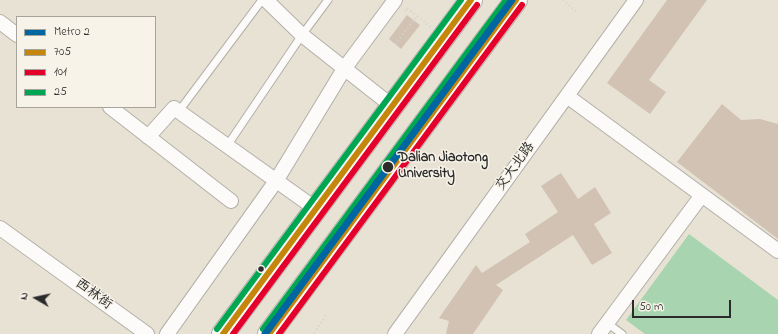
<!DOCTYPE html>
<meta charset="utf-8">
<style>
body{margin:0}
#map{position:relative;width:778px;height:334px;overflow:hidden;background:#e8e2d5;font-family:"Indie Flower",sans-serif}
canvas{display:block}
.legend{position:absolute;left:16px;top:16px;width:140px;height:92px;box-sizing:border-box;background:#f7f3e8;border:1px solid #a5a39c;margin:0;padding:5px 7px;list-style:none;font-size:12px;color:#2b2b2b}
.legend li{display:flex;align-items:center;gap:8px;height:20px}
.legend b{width:20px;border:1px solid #a5a39c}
.north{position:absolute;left:16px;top:278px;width:40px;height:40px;-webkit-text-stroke:3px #f7f3e8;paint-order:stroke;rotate:279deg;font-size:11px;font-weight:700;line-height:16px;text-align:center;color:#2b2b2b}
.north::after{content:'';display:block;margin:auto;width:14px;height:18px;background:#2b2b2b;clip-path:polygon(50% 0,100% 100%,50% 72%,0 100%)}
.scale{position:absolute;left:632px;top:300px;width:99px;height:18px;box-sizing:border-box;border:2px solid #2b2b2b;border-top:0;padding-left:5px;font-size:12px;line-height:14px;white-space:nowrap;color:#2b2b2b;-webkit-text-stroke:3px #f7f3e8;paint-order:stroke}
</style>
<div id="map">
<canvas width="778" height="334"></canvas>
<ul class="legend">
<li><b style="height:5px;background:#0066a1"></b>Metro 2</li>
<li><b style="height:5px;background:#c4870b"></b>705</li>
<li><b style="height:5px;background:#e4002b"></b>101</li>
<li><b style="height:5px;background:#00a651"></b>25</li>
</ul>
<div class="north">N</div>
<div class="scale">50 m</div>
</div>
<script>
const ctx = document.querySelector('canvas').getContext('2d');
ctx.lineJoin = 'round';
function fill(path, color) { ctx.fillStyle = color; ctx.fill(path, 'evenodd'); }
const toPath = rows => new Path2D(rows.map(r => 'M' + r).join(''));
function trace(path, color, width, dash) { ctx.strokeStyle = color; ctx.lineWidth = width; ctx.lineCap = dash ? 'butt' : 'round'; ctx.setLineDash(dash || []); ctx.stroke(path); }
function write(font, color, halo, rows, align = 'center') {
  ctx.font = font + ' "Indie Flower","LXGW WenKai TC",sans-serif'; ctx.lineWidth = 3; ctx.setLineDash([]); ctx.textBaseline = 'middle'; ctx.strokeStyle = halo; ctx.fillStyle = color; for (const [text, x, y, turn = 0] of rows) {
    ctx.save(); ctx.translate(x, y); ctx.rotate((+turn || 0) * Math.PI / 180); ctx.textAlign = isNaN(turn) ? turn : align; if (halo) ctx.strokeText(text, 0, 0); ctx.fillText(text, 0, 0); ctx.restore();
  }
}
fill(toPath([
 [689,234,778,300,778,334,645,334,626,320]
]), '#a8d5b0');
fill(toPath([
 [667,0,707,0,649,80,666,92,650,114,607,83],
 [407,15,420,25,401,49,389,39],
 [722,104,741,120,760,119,778,124,778,239,677,162],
 [561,173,578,199,595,187,611,213,594,224,612,253,592,265,573,235,496,285,503,290,473,334,446,334,449,321,439,318,476,265,482,273,530,242,525,234,558,212,541,186]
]), '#d2c2b3');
const lane = toPath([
 [179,111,262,0],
 [227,146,302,35,328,0],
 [607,323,622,334]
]);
const street = toPath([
 [266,0,302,35,392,106],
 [0,22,17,35],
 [567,96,778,251],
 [110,107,231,201],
 [148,137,174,108,316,209],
 [0,228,147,334],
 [167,334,276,181,344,69,395,0],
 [395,334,636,0],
 [599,334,702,195]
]);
const primary = toPath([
 [223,334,471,0],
 [269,334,516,0]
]);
trace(lane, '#b3afa7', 9);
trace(street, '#b3afa7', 16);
trace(primary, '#b3afa7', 24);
trace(toPath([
 [563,0,577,12],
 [405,11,407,8,417,16],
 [395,44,417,16,431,27],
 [314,333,327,314]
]), '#d4d2ce', 2.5, [1, 3]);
trace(lane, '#fcfbf9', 7);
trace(street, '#fcfbf9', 14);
trace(primary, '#fcfbf9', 22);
trace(toPath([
 [223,334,471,0],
 [269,334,516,0]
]), '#c4870b', 6);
trace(toPath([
 [233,334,477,5],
 [279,334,522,5]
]), '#e4002b', 6);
trace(toPath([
 [217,329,461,0],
 [263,329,506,0]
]), '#00a651', 6);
trace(toPath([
 [265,334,512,0]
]), '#0066a1', 7);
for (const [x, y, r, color] of [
 [388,167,6,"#2b2b2b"],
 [261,269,3.5,"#2b2b2b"]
]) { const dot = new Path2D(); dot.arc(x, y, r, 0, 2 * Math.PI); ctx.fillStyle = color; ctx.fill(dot); trace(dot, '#f7f3e8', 1.5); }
write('bold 14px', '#2b2b2b', '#f7f3e8', [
 ["Dalian Jiaotong",398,159],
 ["University",398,175]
], 'left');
write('14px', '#2b2b2b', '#f7f3e8', [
 ["交大北路",516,167,-54],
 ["西林街",93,295,36]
]);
</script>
